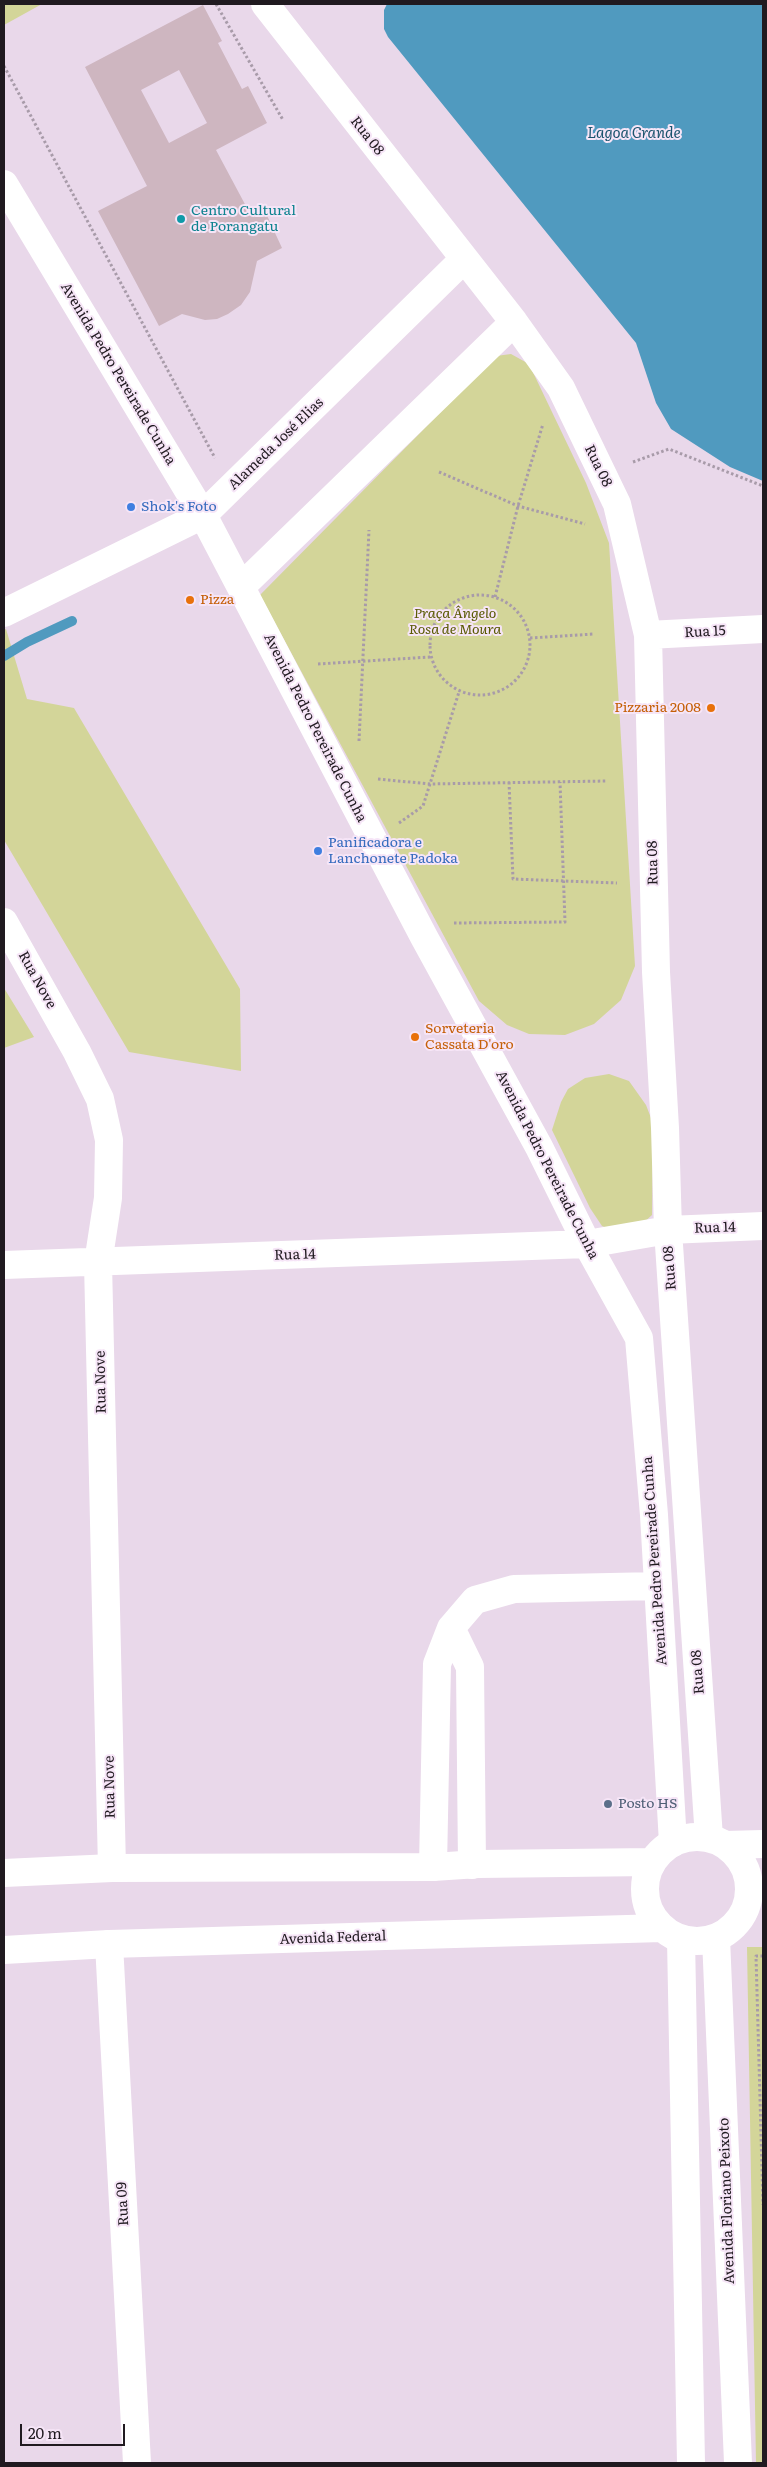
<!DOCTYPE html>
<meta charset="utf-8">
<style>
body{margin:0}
#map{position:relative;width:767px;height:2467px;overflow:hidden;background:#e9d8ea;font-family:Literata,serif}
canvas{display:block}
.frame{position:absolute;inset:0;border:5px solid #201a20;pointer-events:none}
.scale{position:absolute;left:20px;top:2424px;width:105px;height:22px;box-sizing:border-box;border:2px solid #201a20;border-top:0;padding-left:6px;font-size:15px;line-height:18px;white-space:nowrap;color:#201a20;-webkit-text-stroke:4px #f6e5f7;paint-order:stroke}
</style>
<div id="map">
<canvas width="767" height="2467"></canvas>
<div class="frame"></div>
<div class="scale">20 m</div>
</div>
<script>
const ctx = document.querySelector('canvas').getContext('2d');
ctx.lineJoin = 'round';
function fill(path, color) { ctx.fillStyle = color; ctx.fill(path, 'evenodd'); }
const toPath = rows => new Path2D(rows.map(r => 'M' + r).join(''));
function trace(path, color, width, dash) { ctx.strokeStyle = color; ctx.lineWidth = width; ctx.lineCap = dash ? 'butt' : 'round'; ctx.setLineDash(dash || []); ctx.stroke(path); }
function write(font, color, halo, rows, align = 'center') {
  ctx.font = font + ' Literata,serif'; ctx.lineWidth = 4; ctx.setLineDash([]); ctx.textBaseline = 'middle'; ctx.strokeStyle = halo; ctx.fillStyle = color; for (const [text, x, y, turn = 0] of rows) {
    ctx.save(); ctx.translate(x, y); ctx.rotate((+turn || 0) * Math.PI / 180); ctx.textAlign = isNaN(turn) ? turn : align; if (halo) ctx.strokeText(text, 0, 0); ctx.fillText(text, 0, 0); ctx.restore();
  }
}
fill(toPath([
 [4,4,42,4,4,25],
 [511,354,529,364,586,483,609,543,635,966,621,1000,594,1024,565,1035,529,1034,507,1025,479,1001,260,595,496,356],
 [6,629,27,699,74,708,240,989,241,1071,129,1052,4,840,4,630],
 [4,988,34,1037,4,1048],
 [609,1074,629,1081,646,1105,653,1123,652,1215,639,1227,620,1233,602,1226,590,1208,552,1130,561,1102,568,1089,585,1078],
 [747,1947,763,1947,763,2463,756,2463]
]), '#d3d599');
fill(toPath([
 [387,4,763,4,763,481,730,467,671,429,656,403,636,343,388,37,384,29,384,10]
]), '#509abf');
trace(toPath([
 [4,656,27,642,72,621]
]), '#509abf', 10);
fill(toPath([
 [203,5,222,41,218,43,242,89,248,86,267,123,216,150,247,208,264,209,282,248,257,261,250,292,241,305,228,314,217,319,205,320,182,314,159,326,98,211,147,186,85,67],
 [179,70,207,123,169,143,141,90]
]), '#ceb6c0');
trace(toPath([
 [216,4,283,120],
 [4,66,215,458],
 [633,462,669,449,763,486],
 [439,472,518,506,585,524],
 '430 645a50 50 0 1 1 100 0a50 50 0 1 1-100 0Z',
 [495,597,518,506,543,424],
 [530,638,594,634],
 [318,664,430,657],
 [359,741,369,530],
 [378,779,430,784,607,781],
 [509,782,513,879,617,883],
 [399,823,423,806,459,692],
 [454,923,565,922,560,782],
 [763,1956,756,1956,763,2205]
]), '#a89ba9', 3, [2.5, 2.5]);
trace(toPath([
 [265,4,514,322,561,388,617,504,648,635,656,972,665,1128,668,1230,709,1838],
 [4,184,203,515,424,937,539,1147,587,1244,639,1338,654,1515,673,1843],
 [242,586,514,322],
 [4,613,203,515,464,259],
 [648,635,763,629],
 [4,922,77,1052,100,1099,109,1140,108,1198,98,1263,112,1868],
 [4,1265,587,1244,668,1230,763,1226],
 [451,1628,470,1667,472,1865],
 [433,1867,437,1664,451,1628,475,1600,514,1589,658,1586],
 [716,1938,738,2463],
 [681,1939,691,2463],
 [109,1944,137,2463]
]), '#fff', 28);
trace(toPath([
 '645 1889a52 52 0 1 1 104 0a52 52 0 1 1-104 0Z',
 [725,1845,763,1844],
 [4,1873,112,1868,433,1867,478,1864,652,1862],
 [4,1950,109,1944,662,1928]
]), '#fff', 28);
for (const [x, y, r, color] of [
 [181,219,5,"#0f9aa8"],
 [131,507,5,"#3f7fe0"],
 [190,600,5,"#e8710a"],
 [711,708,5,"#e8710a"],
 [318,851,5,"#3f7fe0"],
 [415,1037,5,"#e8710a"],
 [608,1804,5,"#5c6f8a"]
]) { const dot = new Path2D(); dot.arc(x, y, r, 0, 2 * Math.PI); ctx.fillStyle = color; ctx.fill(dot); trace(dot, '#f6e5f7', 2); }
write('14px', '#201a20', '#f6e5f7', [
 ["Rua 08",367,136,52],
 ["Avenida Pedro Pereirade Cunha",118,374,59],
 ["Alameda José Elias",276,444,-44],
 ["Rua 08",598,466,64],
 ["Rua 15",705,632,-3],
 ["Avenida Pedro Pereirade Cunha",315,728,63],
 ["Rua 08",653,863,-91],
 ["Rua Nove",37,980,61],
 ["Avenida Pedro Pereirade Cunha",547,1165,63],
 ["Rua 14",715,1228,-2],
 ["Rua 14",295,1255,-2],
 ["Rua 08",670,1268,-94],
 ["Rua Nove",101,1382,-91],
 ["Avenida Pedro Pereirade Cunha",655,1561,-94],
 ["Rua 08",698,1672,-94],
 ["Rua Nove",110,1787,-91],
 ["Avenida Federal",333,1938,-2],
 ["Avenida Floriano Peixoto",727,2201,-92],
 ["Rua 09",123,2204,-93]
]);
write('14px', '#0d838f', '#f6e5f7', [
 ["Centro Cultural",191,211],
 ["de Porangatu",191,227]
], 'left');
write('14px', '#366cbe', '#f6e5f7', [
 ["Shok's Foto",141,507],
 ["Panificadora e",328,843],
 ["Lanchonete Padoka",328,859]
], 'left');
write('14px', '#c56008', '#f6e5f7', [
 ["Pizza",200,600],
 ["Pizzaria 2008",701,708,"right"],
 ["Sorveteria",425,1029],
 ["Cassata D'oro",425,1045]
], 'left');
write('italic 14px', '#595a03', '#f6e5f7', [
 ["Praça Ângelo",455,614],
 ["Rosa de Moura",455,630]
]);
write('14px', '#4e5e75', '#f6e5f7', [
 ["Posto HS",618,1804]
], 'left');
write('italic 15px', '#1a546e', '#f6e5f7', [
 ["Lagoa Grande",634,134]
]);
</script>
